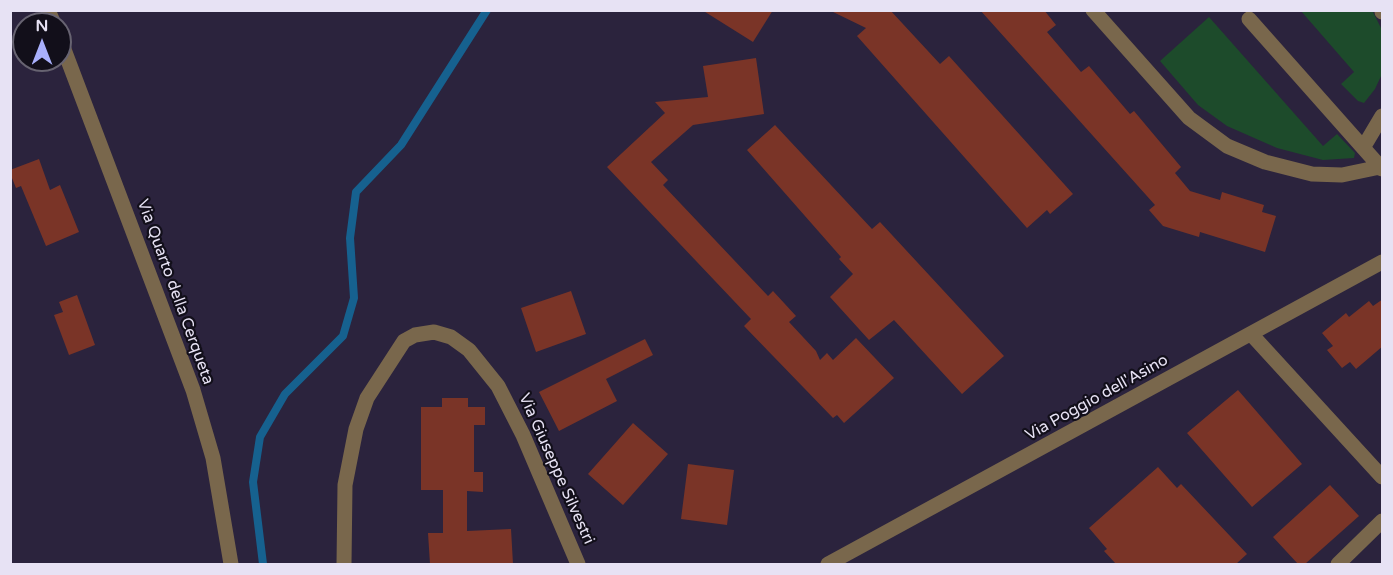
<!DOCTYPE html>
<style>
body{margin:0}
#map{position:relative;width:1393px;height:575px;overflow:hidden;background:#2b233d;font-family:"Varela Round",sans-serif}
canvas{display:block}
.frame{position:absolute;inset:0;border:12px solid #e7e2f4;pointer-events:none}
.north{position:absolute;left:12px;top:12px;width:60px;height:60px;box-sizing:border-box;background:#120f1a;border:2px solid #676371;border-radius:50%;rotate:0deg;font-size:16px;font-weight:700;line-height:24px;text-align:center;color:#e7e2f4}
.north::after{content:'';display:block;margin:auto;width:21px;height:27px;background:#a9b0fc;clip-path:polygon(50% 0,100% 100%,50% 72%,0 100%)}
</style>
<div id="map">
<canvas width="1393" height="575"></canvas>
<div class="frame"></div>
<div class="north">N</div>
</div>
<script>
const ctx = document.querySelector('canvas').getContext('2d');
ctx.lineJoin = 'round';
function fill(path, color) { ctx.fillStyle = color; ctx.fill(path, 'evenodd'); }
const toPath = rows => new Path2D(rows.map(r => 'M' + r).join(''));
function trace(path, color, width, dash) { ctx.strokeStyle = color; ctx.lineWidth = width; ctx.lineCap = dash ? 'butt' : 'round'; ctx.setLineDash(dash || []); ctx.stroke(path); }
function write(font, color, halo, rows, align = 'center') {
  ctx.font = font + ' "Varela Round",sans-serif'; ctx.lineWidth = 4.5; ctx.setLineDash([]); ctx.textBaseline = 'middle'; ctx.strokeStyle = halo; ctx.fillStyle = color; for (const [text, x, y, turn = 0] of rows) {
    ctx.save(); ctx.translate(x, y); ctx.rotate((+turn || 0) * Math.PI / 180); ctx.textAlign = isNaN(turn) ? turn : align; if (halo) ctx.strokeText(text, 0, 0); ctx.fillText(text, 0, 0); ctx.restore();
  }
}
fill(toPath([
 [1372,10,1382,30,1382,74,1375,89,1364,103,1358,101,1341,84,1354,72,1301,11],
 [1209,17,1323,146,1337,134,1355,153,1354,158,1323,160,1277,148,1227,126,1198,105,1160,61]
]), '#1d4b2b');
trace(toPath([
 [263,564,253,482,260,437,285,394,343,336,354,298,350,238,356,192,401,145,487,10]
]), '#16618f', 8);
fill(toPath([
 [702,10,773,10,753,42],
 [829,10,890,10,940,64,949,56,1073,194,1050,214,1047,210,1027,228,857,36,866,28],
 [980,10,1044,10,1056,25,1047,32,1081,72,1089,66,1130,114,1134,111,1181,167,1175,173,1190,191,1220,200,1222,192,1264,205,1262,212,1276,216,1265,252,1200,232,1199,237,1163,226,1149,210,1155,205],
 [756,58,764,114,693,125,651,162,668,180,663,185,768,296,773,291,796,316,789,322,816,351,820,360,827,353,833,360,856,338,894,378,844,423,837,415,833,418,744,326,751,319,607,167,665,113,655,102,708,97,703,66],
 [775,125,872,229,880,222,1004,356,962,394,894,320,869,340,830,297,853,274,839,259,841,257,747,150],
 [39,159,50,190,60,185,79,232,46,246,21,186,16,188,10,173,10,170],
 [571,291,586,334,536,352,521,308],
 [77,295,95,345,69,355,54,315,63,312,59,302],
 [1383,299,1383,346,1356,369,1350,362,1342,368,1327,350,1333,346,1322,333,1346,313,1349,317,1369,301,1373,306],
 [645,339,653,355,606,379,617,401,559,431,539,392],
 [1238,390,1302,464,1252,507,1187,433],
 [442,398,468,398,468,407,485,407,485,425,474,425,474,472,483,472,483,492,467,491,467,531,511,529,513,564,430,564,428,533,443,533,443,490,421,490,421,407,442,407],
 [633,423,668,454,623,505,588,474],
 [688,464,734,470,727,525,681,519],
 [1158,467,1177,488,1181,484,1247,554,1236,564,1116,564,1104,551,1107,549,1089,528],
 [1330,485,1359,516,1305,564,1298,564,1273,537]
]), '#7a3427');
trace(toPath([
 [48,10,54,24],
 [1093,10,1189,118,1227,146,1265,162,1312,174,1342,175,1380,167],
 [1382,10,1382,12],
 [1249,19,1382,169],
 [60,39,193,390,213,458,231,564],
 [1363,148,1382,116],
 [1252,335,1382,477],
 [344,564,345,485,356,429,367,398,404,341,415,335,434,332,451,337,469,350,498,386,523,435,578,564],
 [828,564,1382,262],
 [1338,564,1382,521]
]), '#79674c', 15);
write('16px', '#e7e2f4', '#120f1a', [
 ["Via Quarto della Cerqueta",175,292,70],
 ["Via Poggio dell'Asino",1097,398,-29],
 ["Via Giuseppe Silvestri",556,469,66]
]);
</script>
